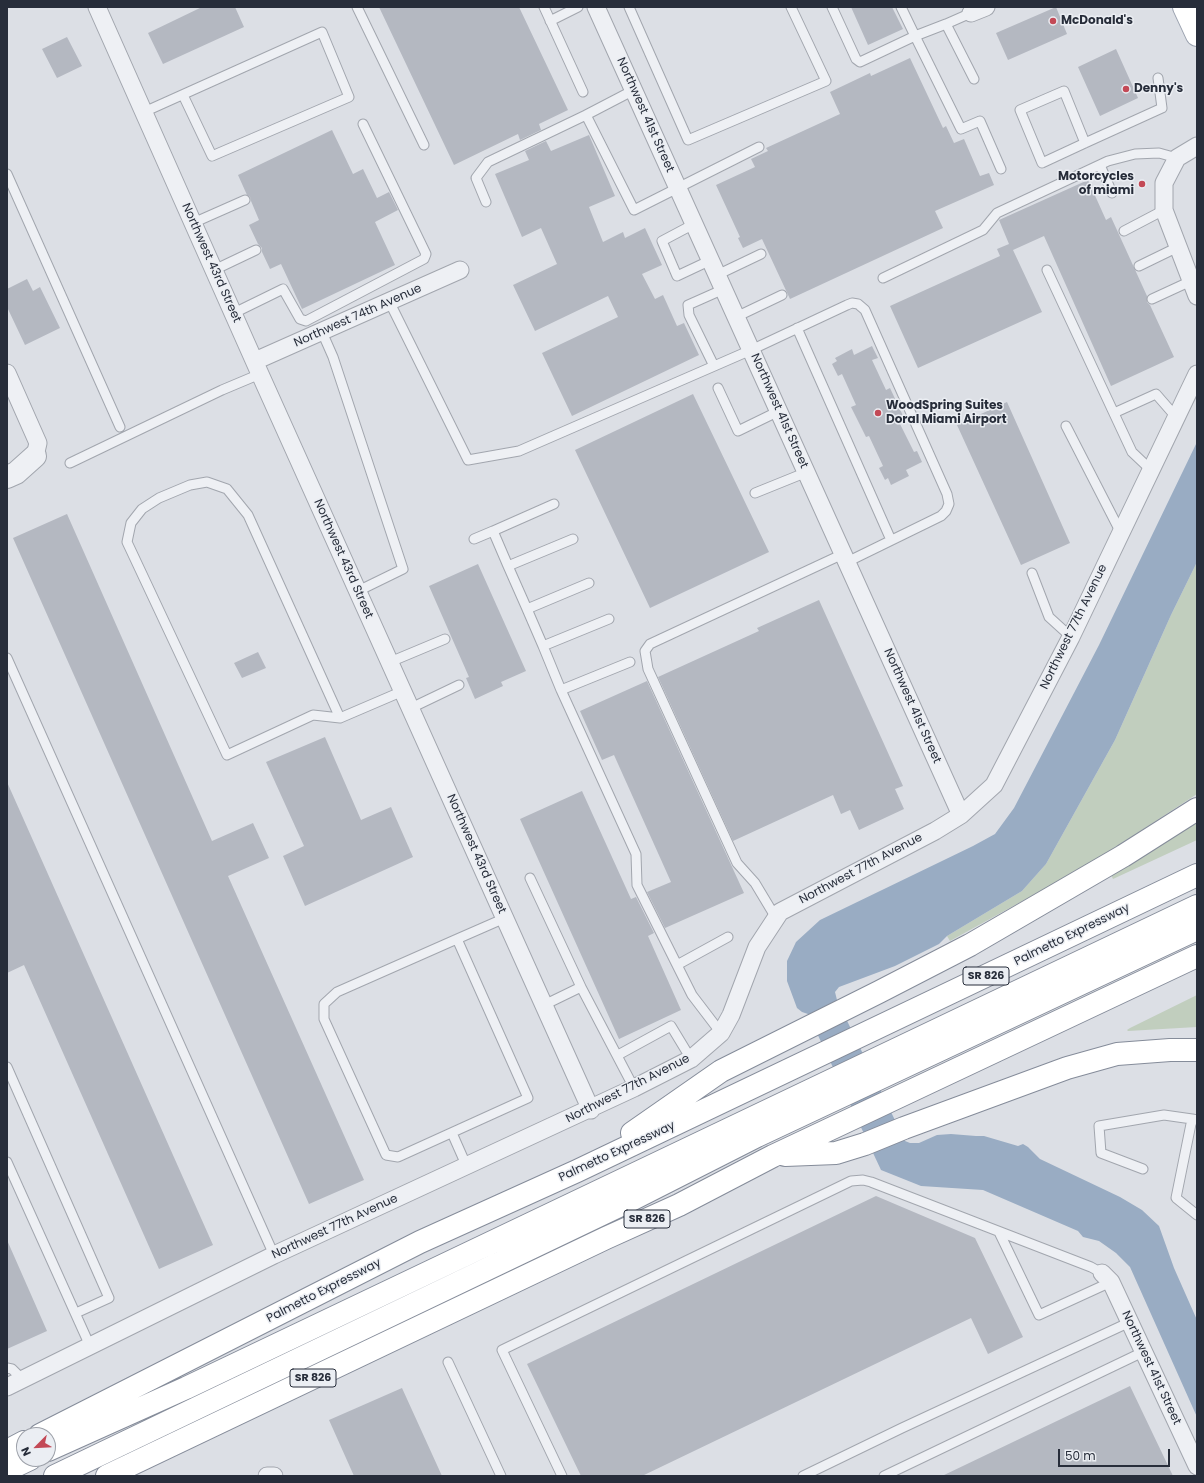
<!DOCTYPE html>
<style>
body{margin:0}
#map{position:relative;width:1204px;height:1483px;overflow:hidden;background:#dcdfe5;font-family:Poppins,sans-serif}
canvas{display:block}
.frame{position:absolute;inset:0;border:8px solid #272d3a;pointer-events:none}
.north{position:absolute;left:16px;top:1427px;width:40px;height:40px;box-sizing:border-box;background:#ebeef3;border:1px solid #9da1a9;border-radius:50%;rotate:246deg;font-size:11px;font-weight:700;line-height:16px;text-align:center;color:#272d3a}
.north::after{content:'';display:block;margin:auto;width:14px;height:18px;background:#c34956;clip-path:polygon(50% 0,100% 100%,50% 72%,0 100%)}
.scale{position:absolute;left:1058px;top:1449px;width:112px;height:18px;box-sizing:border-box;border:2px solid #272d3a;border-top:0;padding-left:5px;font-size:12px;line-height:14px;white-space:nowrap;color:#272d3a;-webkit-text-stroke:3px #ebeef3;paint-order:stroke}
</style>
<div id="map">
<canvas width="1204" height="1483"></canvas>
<div class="frame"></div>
<div class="north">N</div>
<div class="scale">50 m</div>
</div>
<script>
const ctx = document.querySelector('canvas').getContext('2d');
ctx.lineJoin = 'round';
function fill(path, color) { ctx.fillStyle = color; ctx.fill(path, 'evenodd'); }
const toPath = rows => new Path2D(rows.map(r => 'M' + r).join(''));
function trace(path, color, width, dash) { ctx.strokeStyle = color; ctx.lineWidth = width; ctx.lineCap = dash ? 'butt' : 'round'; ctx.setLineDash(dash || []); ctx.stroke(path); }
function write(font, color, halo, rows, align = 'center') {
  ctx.font = font + ' Poppins,sans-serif'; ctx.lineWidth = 3; ctx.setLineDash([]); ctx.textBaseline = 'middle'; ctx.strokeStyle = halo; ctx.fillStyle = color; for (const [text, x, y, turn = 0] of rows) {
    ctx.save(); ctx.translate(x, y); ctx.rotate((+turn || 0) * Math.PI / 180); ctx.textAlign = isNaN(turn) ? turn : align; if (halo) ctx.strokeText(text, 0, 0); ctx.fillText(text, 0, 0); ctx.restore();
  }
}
fill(toPath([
 [1197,562,1197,794,1093,862,950,941,947,936,1022,891,1046,864,1115,740,1171,615],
 [1197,822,1197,840,1113,879,1111,875],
 [1197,995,1197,1027,1128,1031,1127,1030,1130,1028]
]), '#c1cebe');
fill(toPath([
 [1197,442,1197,562,1171,615,1115,740,1046,864,1022,891,947,936,939,944,895,966,839,987,835,992,837,1000,905,1141,910,1143,919,1143,937,1135,951,1134,976,1136,984,1136,1018,1146,1023,1144,1028,1147,1040,1159,1120,1197,1142,1210,1159,1226,1174,1268,1197,1320,1197,1417,1130,1267,1116,1253,1099,1241,1083,1237,1078,1231,983,1190,921,1186,881,1170,808,1014,802,1012,797,1008,787,981,787,961,796,942,820,920,973,846,995,834,1014,808,1050,739,1099,645]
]), '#99acc3');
fill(toPath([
 [202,7,235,7,244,27,163,64,148,33],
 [379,7,519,7,568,110,539,124,541,130,520,140,518,134,454,165],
 [851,7,892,7,903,29,868,45],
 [1056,7,1067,34,1008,60,996,33],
 [67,37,82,66,57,78,42,49],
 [1116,49,1138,98,1100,116,1078,67],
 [910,58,943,128,946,126,954,143,964,139,980,176,989,173,994,185,935,211,943,228,790,299,762,239,743,248,738,238,740,237,716,185,755,167,751,159,768,151,766,148,840,114,830,92,870,73,871,76],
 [332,130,353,174,363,169,377,198,389,192,398,210,375,222,395,265,302,309,281,264,270,269,262,252,262,248,258,244,249,225,259,220,251,201,250,197,247,195,238,175],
 [589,135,615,196,589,207,603,242,623,232,625,238,645,228,662,265,642,274,655,299,663,295,677,326,684,323,699,355,572,416,542,353,618,317,608,296,535,331,513,285,557,264,541,228,522,237,495,174,529,160,525,151,546,141,551,151],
 [1088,180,1106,220,1111,217,1147,296,1147,302,1150,305,1174,357,1111,386,1044,236,1013,250,1042,312,918,368,890,306,1000,256,997,249,1009,244,999,220],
 [27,279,33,291,40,287,60,328,25,345,7,307,7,289],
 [872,346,878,358,872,360,886,390,890,388,905,420,899,422,914,452,917,451,922,462,906,470,909,476,891,485,888,478,885,480,879,468,883,466,869,436,866,437,851,407,856,405,842,374,838,376,832,364,837,361,835,358,852,349,854,355],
 [693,394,769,552,650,608,575,450],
 [1007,402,1070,543,1021,565,957,425],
 [67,514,212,841,253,823,269,858,228,876,364,1180,309,1204,13,538],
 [478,564,526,671,501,682,503,686,475,699,466,678,469,677,429,586],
 [819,600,903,786,895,789,904,809,859,830,850,810,841,814,833,795,733,841,658,677,759,631,757,628],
 [258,652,266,668,242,678,234,663],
 [647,681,744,893,665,928,647,892,671,882,614,755,602,760,580,711],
 [325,737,361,820,391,807,413,857,305,906,283,856,304,846,266,762],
 [7,782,213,1245,159,1269,24,965,7,973],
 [582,791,631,899,636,897,654,933,648,936,681,1010,619,1039,520,819],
 [876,1196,975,1238,1023,1337,988,1354,971,1318,642,1476,581,1476,527,1364],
 [7,1240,47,1331,7,1349],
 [1130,1386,1173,1476,942,1476],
 [402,1388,442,1476,354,1476,329,1420]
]), '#b4b8c1');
const service = toPath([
 [357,7,424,145],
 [544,7,583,92],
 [629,7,688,140,826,81,791,7],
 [832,7,856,59,860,62,915,36,961,129,980,121,1001,169],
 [901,7,915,36,946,24],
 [971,13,946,24,974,79],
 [550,21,578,7],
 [634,90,586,115,634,210,759,147],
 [144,112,322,32,349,97,212,156,183,95],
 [1085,143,1064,91,1020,110,1042,163,1085,143,1162,108,1158,78],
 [1100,165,1112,193],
 [7,174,120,427],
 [486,202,476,178,488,162,586,115],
 [193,223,245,200],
 [694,224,662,241,677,276,711,260],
 [1124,231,1164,210],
 [1139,266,1178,247],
 [214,270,256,250],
 [1047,270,1132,452,1151,470],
 [717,275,761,254],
 [883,278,983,230,997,213,1108,161,1135,154,1159,153,1177,158],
 [1152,299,1191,281],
 [389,301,468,460,519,451,751,350,847,305,852,303,858,304,865,310,947,494,949,504,946,511,941,516,847,562],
 [234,313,283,289,300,319,306,321,424,259,426,254,363,124],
 [736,317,782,295],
 [797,328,891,540],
 [322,332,333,357,403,569,358,591],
 [714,366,689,315,688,305,724,289],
 [718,388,738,431,779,411],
 [1114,413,1156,394,1176,417],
 [1066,426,1121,533],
 [70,463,222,390,260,374],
 [755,493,807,472],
 [474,539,493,531],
 [508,566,493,531,554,504],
 [1032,573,1049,617,1071,637],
 [527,609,508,566,573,539],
 [543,646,527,609,589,583],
 [7,658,274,1255],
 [390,662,445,639],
 [630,662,561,690,636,854,637,885,692,995,721,1033],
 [561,690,543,646,609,619],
 [411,708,459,685],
 [340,718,248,515,227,489,207,482,190,485,159,498,142,509,131,523,127,542,227,755,313,715,340,718,403,691],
 [530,878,581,987,544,1005],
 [776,918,755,883,737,863,648,669,645,651,650,644,843,554],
 [457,939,528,1098,398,1157,386,1155,324,1019,324,1004,337,992,457,939,505,918],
 [677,965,728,937],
 [581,987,634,1088],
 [618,1055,671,1026,691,1059],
 [7,1067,109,1298,76,1313],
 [1197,1120,1192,1119,1176,1198,1197,1215],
 [452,1133,467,1167],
 [7,1162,90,1346],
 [1143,1169,1101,1153,1099,1126,1164,1115,1192,1119],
 [999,1232,1039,1315,1111,1282],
 [448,1362,501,1476],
 [7,1368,12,1369,22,1379],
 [562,1476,502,1350,851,1181,863,1180,871,1182,1091,1267,1102,1273],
 [803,1476,902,1428,1130,1322],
 [884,1476,1143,1352]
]);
const minor = toPath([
 [97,7,260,374,591,1110],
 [596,7,961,815],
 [971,13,986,7],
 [1197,146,1177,158,1164,183,1164,210,1197,296],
 [255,361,460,270],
 [7,373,38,443,35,456],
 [1102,1273,1111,1282,1197,1466],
 [7,1387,274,1255,634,1088,691,1059,721,1033,731,1015,757,947,780,912,935,831,961,815,994,785,1071,637,1197,374],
 [267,1476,274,1476]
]);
const tertiary = toPath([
 [7,477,16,473,35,456]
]);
const primary = toPath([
 [1184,7,1197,35]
]);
const motorway = toPath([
 [632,1133,721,1071,879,992,970,945,1123,856,1197,809],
 [785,1155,836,1153,865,1144,904,1128,1067,1068,1117,1054,1170,1050,1197,1050],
 [40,1435,420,1242,577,1171,1197,875],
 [48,1450,186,1388,1197,906],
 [7,1451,24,1442],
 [7,1470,30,1459],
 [55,1476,627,1202,757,1136,1197,929],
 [107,1476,606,1238,679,1205,773,1156,1197,956]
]);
trace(service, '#a2a6ae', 11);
trace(minor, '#a2a6ae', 19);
trace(tertiary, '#a2a6ae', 24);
trace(primary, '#9ca3b0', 24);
trace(motorway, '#858c9a', 24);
trace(service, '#eef0f4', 9);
trace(minor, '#eef0f4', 17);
trace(tertiary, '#eef0f4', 22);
trace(primary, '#fff', 22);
trace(motorway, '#fff', 22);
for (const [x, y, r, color] of [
 [1053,21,4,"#c34956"],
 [1126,89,4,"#c34956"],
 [1142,184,4,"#c34956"],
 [878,413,4,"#c34956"]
]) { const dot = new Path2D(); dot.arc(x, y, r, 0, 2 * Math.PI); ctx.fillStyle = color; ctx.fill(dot); trace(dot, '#ebeef3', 1.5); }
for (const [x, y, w] of [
 [986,976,46],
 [647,1219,46],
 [313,1378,46]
]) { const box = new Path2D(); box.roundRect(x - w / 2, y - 9, w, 18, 3); ctx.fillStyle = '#ebeef3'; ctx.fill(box); trace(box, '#272d3a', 1); }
write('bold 11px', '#272d3a', null, [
 ["SR 826",986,976],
 ["SR 826",647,1219],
 ["SR 826",313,1378]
]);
write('bold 12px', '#272d3a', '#ebeef3', [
 ["McDonald's",1061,21],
 ["Denny's",1134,89],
 ["Motorcycles",1134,177,"right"],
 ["of miami",1134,191,"right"],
 ["WoodSpring Suites",886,406],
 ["Doral Miami Airport",886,420]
], 'left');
write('12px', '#272d3a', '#ebeef3', [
 ["Northwest 41st Street",645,115,66],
 ["Northwest 43rd Street",211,263,66],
 ["Northwest 74th Avenue",358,316,-24],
 ["Northwest 41st Street",779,411,66],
 ["Northwest 43rd Street",343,559,66],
 ["Northwest 77th Avenue",1074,627,-64],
 ["Northwest 41st Street",912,706,66],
 ["Northwest 43rd Street",476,854,66],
 ["Northwest 77th Avenue",861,869,-28],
 ["Palmetto Expressway",1072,935,-26],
 ["Northwest 77th Avenue",628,1089,-27],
 ["Palmetto Expressway",617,1152,-25],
 ["Northwest 77th Avenue",335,1227,-25],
 ["Palmetto Expressway",324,1291,-27],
 ["Northwest 41st Street",1151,1368,65]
]);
</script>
